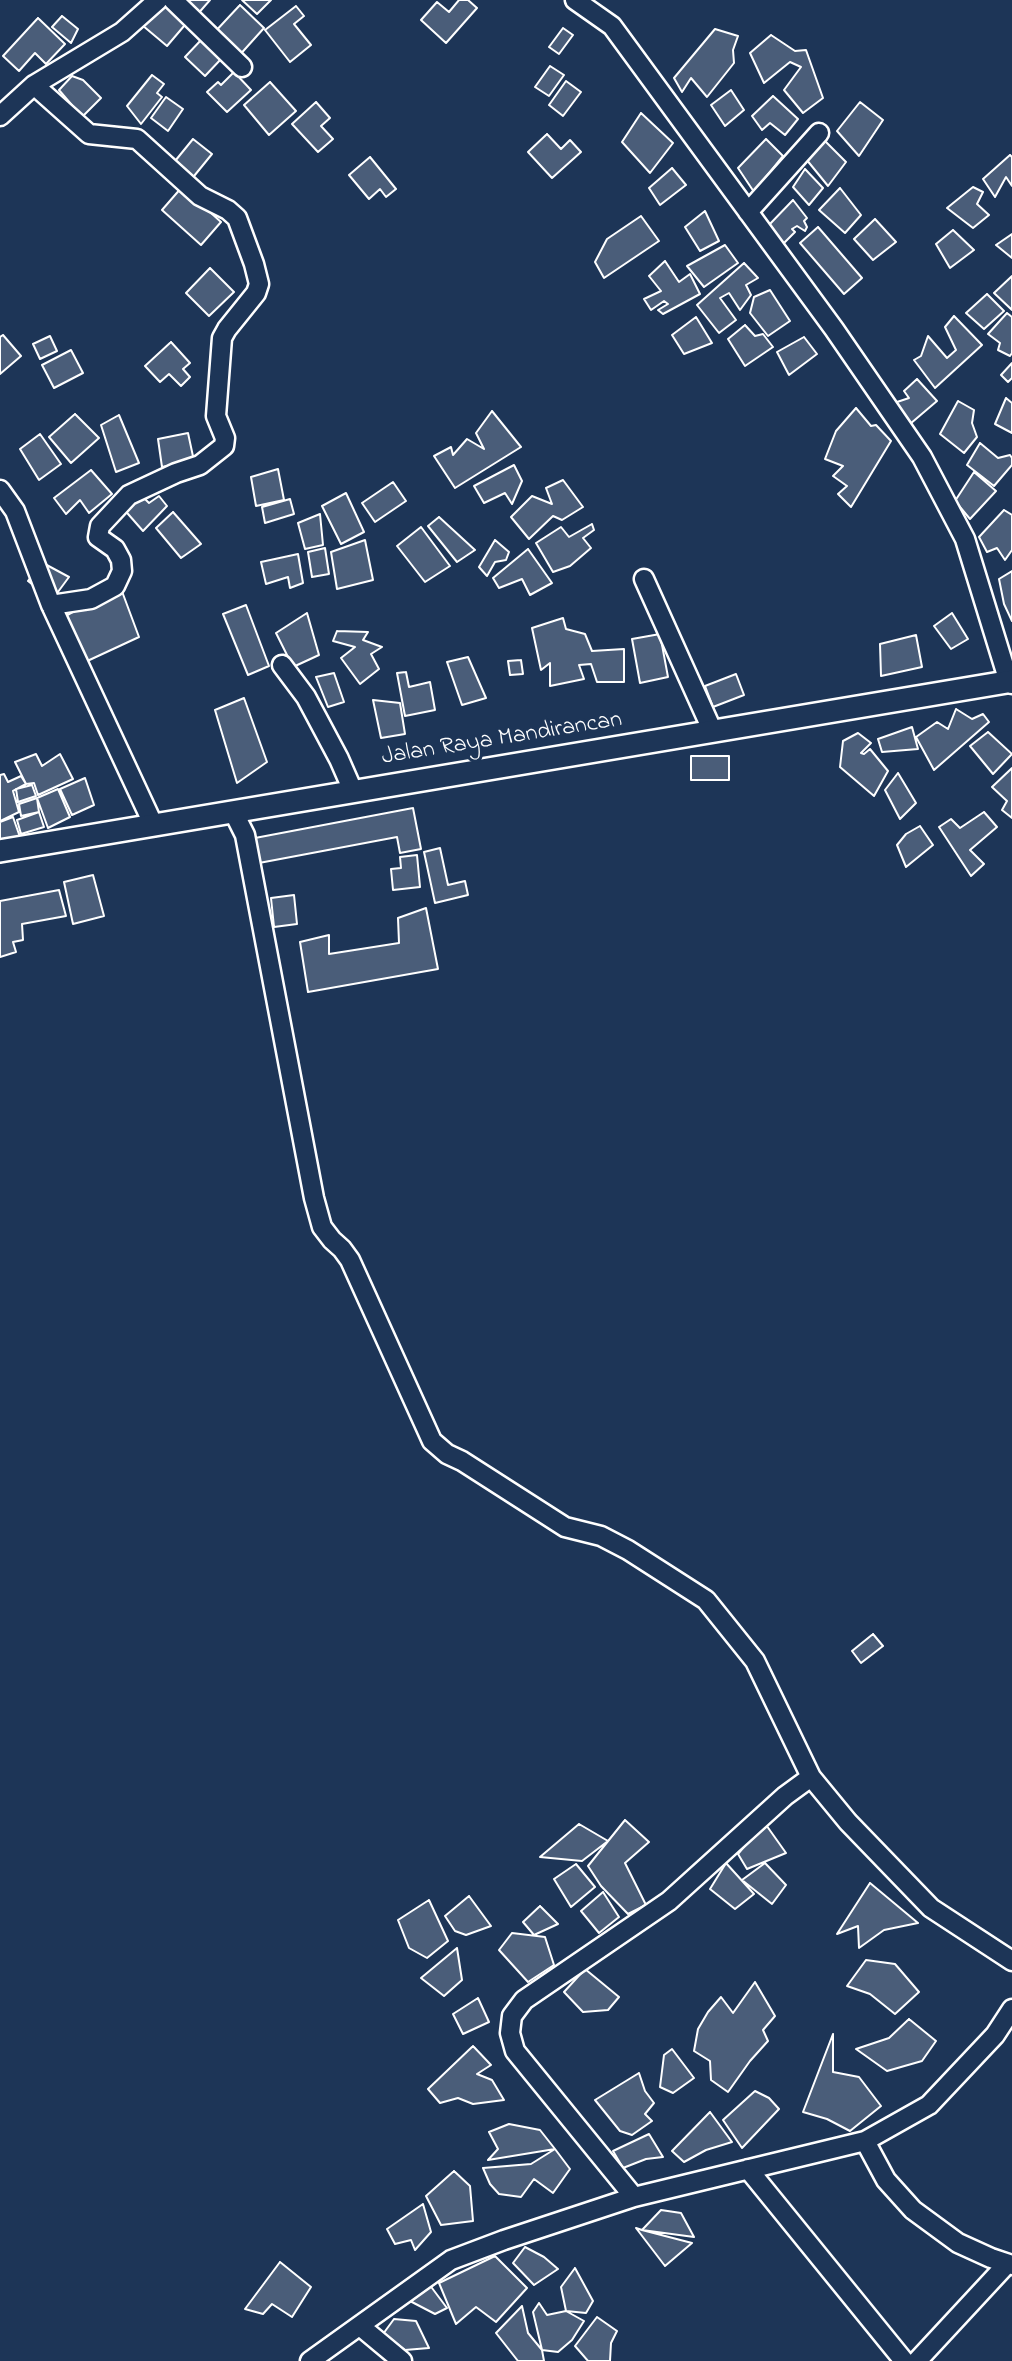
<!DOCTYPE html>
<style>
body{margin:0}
canvas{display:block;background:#1d3557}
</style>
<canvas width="1012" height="2361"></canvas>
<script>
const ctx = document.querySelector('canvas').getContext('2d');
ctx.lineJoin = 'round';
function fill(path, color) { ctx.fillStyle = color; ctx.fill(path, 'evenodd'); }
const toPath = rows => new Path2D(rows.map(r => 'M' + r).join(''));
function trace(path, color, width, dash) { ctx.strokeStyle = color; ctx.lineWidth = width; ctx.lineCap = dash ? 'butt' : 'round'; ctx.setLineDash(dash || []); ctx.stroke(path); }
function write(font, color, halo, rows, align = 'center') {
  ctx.font = font + ' "Indie Flower",sans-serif'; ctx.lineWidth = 6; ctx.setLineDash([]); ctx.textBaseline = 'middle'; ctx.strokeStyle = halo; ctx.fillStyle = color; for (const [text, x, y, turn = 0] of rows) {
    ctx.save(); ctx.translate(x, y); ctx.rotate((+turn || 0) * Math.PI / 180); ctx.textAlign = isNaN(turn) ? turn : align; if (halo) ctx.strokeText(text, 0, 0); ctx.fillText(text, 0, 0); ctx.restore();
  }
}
const building = toPath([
 [164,0,190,19,167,46,142,25,164,0],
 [178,0,210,0,196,16,178,0],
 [242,0,271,0,257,14,242,0],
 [459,0,468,0,477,8,446,43,421,20,437,2,449,12,459,0],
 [240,5,264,28,237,58,212,35,240,5],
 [296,6,304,16,294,24,311,45,290,62,265,30,296,6],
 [62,16,78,29,71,43,52,27,62,16],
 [38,18,65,44,46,64,35,53,19,71,3,56,38,18],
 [563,28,573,35,559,54,549,47,563,28],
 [715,29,738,36,733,50,734,63,707,97,691,78,682,92,674,78,715,29],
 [771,35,795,51,806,50,823,98,803,113,784,90,801,67,790,62,764,83,750,53,771,35],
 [202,39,222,58,205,76,185,57,202,39],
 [550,66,564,75,549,96,535,87,550,66],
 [234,72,251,90,227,112,207,92,218,82,221,85,234,72],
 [152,75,164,84,157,93,162,97,141,124,127,106,152,75],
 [72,76,83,80,101,98,82,117,59,90,72,76],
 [566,81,581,92,563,116,549,105,566,81],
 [270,82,296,111,269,135,244,105,270,82],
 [731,90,744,110,725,126,711,105,731,90],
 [773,96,798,119,785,135,770,123,762,130,752,116,773,96],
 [166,97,183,109,168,131,151,118,166,97],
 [316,102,330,118,321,126,333,139,318,152,292,124,316,102],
 [860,102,883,120,859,156,837,131,860,102],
 [641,113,673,143,650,173,622,142,641,113],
 [547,134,561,149,570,140,581,152,552,178,528,152,547,134],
 [193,139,212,154,190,181,171,166,193,139],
 [766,139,783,156,754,192,738,168,766,139],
 [823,139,846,162,828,186,806,159,823,139],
 [1010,155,1012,157,1012,186,1006,177,995,197,983,179,1010,155],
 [370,157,396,189,386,197,380,189,369,199,349,175,370,157],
 [672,168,686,185,660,205,649,188,672,168],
 [805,169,823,188,809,205,793,187,805,169],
 [182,187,221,222,201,245,162,210,182,187],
 [973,187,983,192,977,204,989,215,973,228,947,208,973,187],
 [840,188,861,215,845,233,819,210,840,188],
 [793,200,807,218,804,221,807,227,805,231,797,226,792,229,795,232,782,245,768,226,793,200],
 [705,211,719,241,700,251,685,227,705,211],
 [641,216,659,241,604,278,595,262,607,239,641,216],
 [875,219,896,242,873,260,854,239,875,219],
 [818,227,862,278,844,294,800,243,818,227],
 [953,230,974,250,950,268,936,244,953,230],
 [1012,234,1012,258,996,245,1012,234],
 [725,245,738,263,704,287,687,266,725,245],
 [665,261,679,282,690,274,700,294,663,314,658,310,668,304,664,301,651,310,644,299,661,291,649,276,665,261],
 [744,263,758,278,746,285,751,295,740,310,729,293,720,298,736,320,719,333,697,305,744,263],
 [210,268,234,292,209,316,186,293,210,268],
 [1012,276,1012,310,994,293,1012,276],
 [770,290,790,321,768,336,750,313,754,297,770,290],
 [987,294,1004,311,984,329,966,313,987,294],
 [1007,313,1012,317,1012,353,1010,356,998,350,1000,343,988,334,1007,313],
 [954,316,982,345,935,388,914,360,921,356,928,336,947,358,956,350,945,327,954,316],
 [696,317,712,343,684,354,672,335,696,317],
 [745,325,755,336,763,334,773,347,745,366,728,339,745,325],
 [3,335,21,356,0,374,0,337,3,335],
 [50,336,57,351,40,359,33,344,50,336],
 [804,337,817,354,789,375,777,352,804,337],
 [171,342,190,363,183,369,190,377,181,386,169,374,160,382,145,366,171,342],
 [71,350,83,373,54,388,42,365,71,350],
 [1012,363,1012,378,1008,382,1001,375,1012,363],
 [917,379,937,401,910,424,906,418,900,417,894,403,909,398,904,391,917,379],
 [1006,398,1012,403,1012,433,995,424,1006,398],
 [958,401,974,410,972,423,977,437,964,453,940,434,958,401],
 [856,408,871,426,876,425,891,441,851,507,838,494,847,486,833,476,843,466,825,459,836,431,856,408],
 [492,411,521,447,455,488,434,456,451,447,453,455,467,439,484,449,476,433,492,411],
 [75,414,99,438,71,463,49,437,75,414],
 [119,415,139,463,116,472,101,425,119,415],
 [188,433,194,461,162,467,158,439,188,433],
 [40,434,61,464,39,480,20,449,40,434],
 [980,443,998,458,1010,455,1012,458,1012,465,994,486,967,465,980,443],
 [514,465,522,481,512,504,505,493,484,503,474,486,514,465],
 [278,469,284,500,256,506,251,477,278,469],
 [91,470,112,494,89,513,80,500,66,514,54,498,91,470],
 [974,472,996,491,970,519,955,501,974,472],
 [563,480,583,507,562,520,553,516,529,539,511,517,532,496,552,504,546,488,563,480],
 [393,482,406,501,375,522,362,503,393,482],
 [346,493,364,532,341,544,322,506,346,493],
 [142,496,149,503,159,496,167,506,143,531,121,506,142,496],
 [290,499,294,514,265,523,262,507,290,499],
 [1004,510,1012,515,1012,550,1005,560,997,548,987,552,979,537,1004,510],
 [173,512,201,544,181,558,156,528,173,512],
 [320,514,323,545,305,549,298,523,320,514],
 [439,517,475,550,457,562,428,526,439,517],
 [592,524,594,530,583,538,591,548,570,566,553,572,536,543,561,527,569,537,592,524],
 [421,527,450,566,425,582,397,546,421,527],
 [365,540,373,580,337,589,331,552,365,540],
 [495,540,509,552,506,560,495,562,487,576,479,567,495,540],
 [325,548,329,574,312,577,308,552,325,548],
 [528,549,552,583,530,595,522,579,499,588,493,578,528,549],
 [298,554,303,583,290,588,288,577,266,584,261,562,298,554],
 [43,563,69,577,52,600,28,581,43,563],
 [1012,571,1012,621,1004,604,999,579,1012,571],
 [120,586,139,637,83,663,66,616,120,586],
 [246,605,269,666,248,675,223,614,246,605],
 [307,613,319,655,293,667,276,633,307,613],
 [952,613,968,639,951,649,934,626,952,613],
 [563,618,566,629,585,634,592,651,624,649,624,682,597,682,591,664,579,665,584,679,550,686,550,663,541,670,532,628,563,618],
 [337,631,368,632,363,640,382,647,371,654,379,669,360,684,341,658,355,647,333,641,337,631],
 [660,634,668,677,640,683,632,639,660,634],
 [916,635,922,667,881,676,880,644,916,635],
 [468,657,486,698,462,705,447,662,468,657],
 [521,660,523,674,510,675,508,661,521,660],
 [406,672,409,687,430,682,435,710,405,716,397,673,406,672],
 [334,673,344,702,328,707,316,677,334,673],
 [736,674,744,695,713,707,705,686,736,674],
 [244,698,267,762,237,783,215,710,244,698],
 [373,700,400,703,405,734,381,738,373,700],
 [956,709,972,719,983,714,989,722,934,770,916,737,937,722,948,729,956,709],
 [912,727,918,749,882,752,878,739,912,727],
 [988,732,1012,754,993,774,970,746,988,732],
 [858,733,871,743,861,753,864,754,870,749,888,771,874,796,840,767,843,741,858,733],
 [36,754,42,766,60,754,73,779,38,795,34,783,26,784,15,762,36,754],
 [691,756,729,756,729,780,691,780,691,756],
 [1012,768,1012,818,1002,810,1007,801,992,787,1012,768],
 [898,773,916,803,900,819,885,790,898,773],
 [4,774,8,782,21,776,26,784,13,791,19,812,0,821,0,775,4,774],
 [85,778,94,805,72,815,60,789,85,778],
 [32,785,36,796,18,802,16,789,32,785],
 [58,789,70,817,48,828,37,798,58,789],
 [37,798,39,812,21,816,19,804,37,798],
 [413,808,421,849,400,853,397,837,259,863,255,838,413,808],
 [39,812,44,827,21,834,17,820,39,812],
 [984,812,997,827,970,850,984,864,971,876,939,827,951,819,960,828,984,812],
 [13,817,21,840,0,843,0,822,13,817],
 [920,826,933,845,906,867,897,845,906,834,920,826],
 [440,848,448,885,465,881,468,895,435,903,424,852,440,848],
 [417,855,420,887,393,890,391,869,401,868,400,857,417,855],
 [93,875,104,916,73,924,64,882,93,875],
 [59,890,66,916,22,924,23,940,13,942,16,952,0,957,0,901,59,890],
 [294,895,297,924,274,927,271,898,294,895],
 [426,908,438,969,308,992,300,942,329,935,329,954,399,943,398,918,426,908],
 [873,1634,883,1646,861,1663,852,1651,873,1634],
 [625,1820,649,1842,625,1863,646,1905,628,1914,601,1886,588,1866,625,1820],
 [764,1822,786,1853,747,1869,738,1854,764,1822],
 [579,1824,608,1841,582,1861,540,1857,579,1824],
 [726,1863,754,1894,735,1909,710,1889,726,1863],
 [765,1863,786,1885,772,1904,742,1880,765,1863],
 [576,1864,595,1887,571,1907,554,1879,576,1864],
 [870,1883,918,1923,884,1930,859,1948,858,1926,837,1934,870,1883],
 [603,1892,619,1917,599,1933,581,1911,603,1892],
 [469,1896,491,1926,466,1935,455,1931,445,1916,469,1896],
 [429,1900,448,1941,427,1958,409,1948,398,1920,429,1900],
 [540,1906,558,1924,534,1935,523,1922,540,1906],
 [512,1933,545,1937,554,1965,528,1982,499,1950,512,1933],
 [457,1948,462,1980,444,1996,421,1978,457,1948],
 [866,1960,895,1964,919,1992,895,2014,870,1994,847,1986,866,1960],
 [585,1969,619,1997,608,2010,583,2012,564,1992,585,1969],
 [755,1982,775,2016,763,2030,768,2041,750,2061,728,2092,711,2080,710,2061,694,2051,698,2029,708,2012,721,1997,733,2013,755,1982],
 [478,1998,489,2022,463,2034,453,2014,478,1998],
 [909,2019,936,2041,922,2061,887,2071,856,2049,889,2038,909,2019],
 [833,2034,833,2072,859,2077,881,2106,850,2131,827,2119,803,2112,833,2034],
 [473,2046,491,2065,477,2074,492,2080,504,2100,473,2104,458,2098,440,2103,428,2089,473,2046],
 [672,2049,694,2078,673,2093,660,2087,664,2055,672,2049],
 [639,2073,645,2091,654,2103,645,2114,652,2121,632,2135,620,2131,595,2100,639,2073],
 [755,2091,769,2098,779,2109,742,2148,723,2120,755,2091],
 [710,2112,732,2142,706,2150,684,2162,672,2151,710,2112],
 [509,2124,540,2130,555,2149,488,2160,498,2149,489,2132,509,2124],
 [649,2134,663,2157,646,2159,623,2168,613,2151,649,2134],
 [555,2149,570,2169,553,2193,534,2179,521,2197,499,2194,490,2184,483,2168,531,2164,555,2149],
 [454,2171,470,2186,473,2221,441,2225,426,2196,454,2171],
 [423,2204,431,2232,415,2250,411,2240,395,2244,387,2229,423,2204],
 [661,2210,681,2213,694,2237,642,2230,661,2210],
 [636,2228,642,2230,692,2243,665,2266,636,2228],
 [525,2247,544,2257,558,2269,534,2285,513,2263,525,2247],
 [495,2256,527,2288,496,2322,476,2307,456,2324,439,2283,495,2256],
 [280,2262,311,2287,292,2317,272,2304,263,2314,245,2309,280,2262],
 [575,2268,593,2301,586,2313,566,2311,561,2287,575,2268],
 [429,2284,447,2308,435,2314,410,2301,429,2284],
 [539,2303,547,2315,566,2311,584,2321,572,2340,558,2352,542,2350,533,2312,539,2303],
 [522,2306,528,2333,542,2350,544,2361,518,2361,496,2333,522,2306],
 [597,2317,617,2331,611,2343,610,2361,588,2361,575,2346,597,2317],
 [394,2319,416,2321,429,2348,405,2350,383,2334,394,2319]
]);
fill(building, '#4a5d79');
trace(building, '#fff', 2);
const minor = toPath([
 [173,0,242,67],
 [575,0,612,26,834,329,922,457,965,539,1009,682,1012,684],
 [34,85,89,134,137,139,200,196,228,210,237,218,254,264,259,284,256,293,227,329,222,338,216,416,225,438,224,446,200,465,176,473,129,495,100,526,98,537,115,549,121,560,122,571,115,586,91,599,51,605],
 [0,116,34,85,122,32,158,0],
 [748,212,819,133],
 [0,490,15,511,51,605,154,826],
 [644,579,713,732],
 [282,665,306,697,339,759,353,791],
 [234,813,245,835,314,1198,322,1227,332,1240,342,1249,350,1260,432,1441,447,1454,462,1461,565,1527,601,1536,628,1550,706,1600,755,1661,811,1777,848,1822,931,1908,1012,1961],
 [865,2141,886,2180,913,2210,958,2243,991,2258,1012,2265],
 [748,2169,904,2361],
 [634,2197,515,2051,510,2033,512,2016,524,2000,669,1901,785,1796,811,1777],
 [360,2326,402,2361],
 [310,2361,451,2260,504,2240,634,2197,865,2141,929,2105,995,2035,1012,2009],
 [917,2361,1007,2264]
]);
const tertiary = toPath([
 [0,851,1012,681]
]);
trace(minor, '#fff', 23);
trace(tertiary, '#fff', 26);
trace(minor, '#1d3557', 18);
trace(tertiary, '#1d3557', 21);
write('24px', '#fff', '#1d3557', [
 ["Jalan Raya Mandirancan",502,740,-9]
]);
</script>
